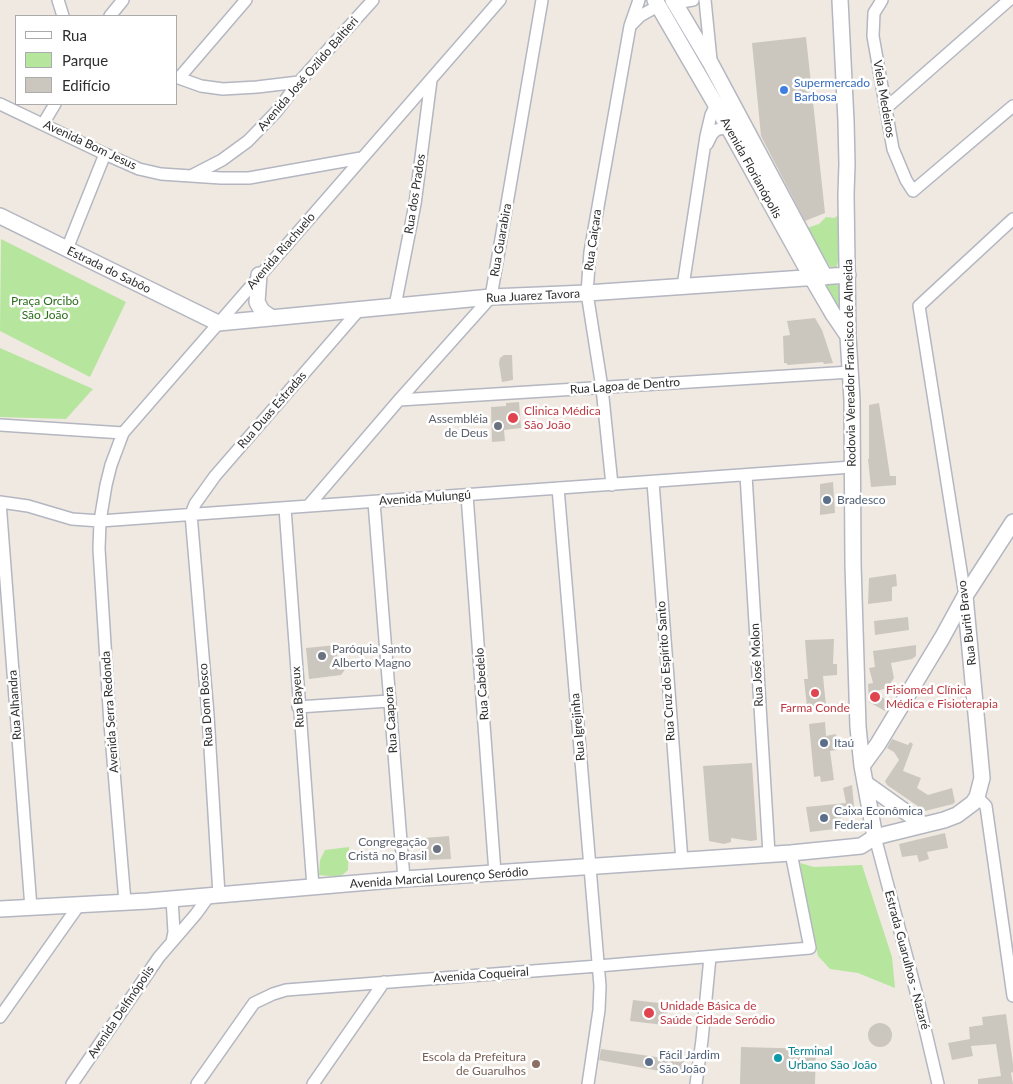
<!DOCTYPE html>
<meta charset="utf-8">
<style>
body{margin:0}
#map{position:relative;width:1013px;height:1084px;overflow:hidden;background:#efe9e1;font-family:Lato,sans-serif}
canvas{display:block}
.legend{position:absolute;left:15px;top:15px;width:162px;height:90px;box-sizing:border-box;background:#fff;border:1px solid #ababab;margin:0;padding:6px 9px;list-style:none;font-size:15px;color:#2e2e2e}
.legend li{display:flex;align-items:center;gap:10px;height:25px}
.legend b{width:25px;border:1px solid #ababab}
</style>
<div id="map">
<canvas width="1013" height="1084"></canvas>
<ul class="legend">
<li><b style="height:6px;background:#fff"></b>Rua</li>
<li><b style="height:14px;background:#b6e59e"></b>Parque</li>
<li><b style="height:14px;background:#cbc7bf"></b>Edifício</li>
</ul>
</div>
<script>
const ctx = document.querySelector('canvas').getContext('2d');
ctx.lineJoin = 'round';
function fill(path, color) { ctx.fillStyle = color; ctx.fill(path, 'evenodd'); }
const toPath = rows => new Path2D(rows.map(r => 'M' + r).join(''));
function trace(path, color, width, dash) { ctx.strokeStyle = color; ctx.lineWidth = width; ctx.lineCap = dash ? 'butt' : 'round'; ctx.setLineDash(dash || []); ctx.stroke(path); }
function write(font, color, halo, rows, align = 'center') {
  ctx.font = font + ' Lato,sans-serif'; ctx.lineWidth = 5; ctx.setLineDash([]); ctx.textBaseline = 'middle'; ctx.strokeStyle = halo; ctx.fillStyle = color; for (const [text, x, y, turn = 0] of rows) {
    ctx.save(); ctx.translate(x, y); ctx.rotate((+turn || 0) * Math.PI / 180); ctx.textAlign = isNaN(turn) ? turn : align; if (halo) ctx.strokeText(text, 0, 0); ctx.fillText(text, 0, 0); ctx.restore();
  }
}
fill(toPath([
 [839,215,839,258,836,269,832,269,829,265,807,228,819,224,826,217,834,218],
 [1,239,126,302,90,377,0,331],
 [827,285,839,285,839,309,838,309,825,287],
 [0,348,93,389,66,419,0,417],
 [349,847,348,870,340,877,319,875,320,860,325,850],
 [800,863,814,867,862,865,892,957,895,988,858,973,830,969,818,956,812,929]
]), '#b6e59e');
fill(toPath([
 [806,37,825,213,805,221,761,136,752,43],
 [815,318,822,330,833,363,824,364,823,362,788,365,786,363,784,363,783,336,790,335,787,321],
 [504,355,512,355,513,380,502,382,499,363,500,358],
 [519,402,521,428,504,430,505,441,492,442,491,407,506,406,506,403],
 [879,403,890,476,896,476,896,485,871,487,868,459,869,459,869,405],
 [833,482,835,513,820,515,820,484],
 [896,574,897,586,892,587,892,601,868,604,869,578],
 [908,617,909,630,875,635,874,621],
 [834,639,833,664,837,664,837,675,823,676,826,706,807,707,804,679,808,679,805,640],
 [336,645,338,664,347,667,341,675,309,679,306,648],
 [916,645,916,656,912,659,891,663,894,678,887,688,873,692,890,702,885,711,869,702,868,684,873,683,869,668,875,667,873,651],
 [825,722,826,736,836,734,837,750,830,751,834,780,821,782,820,776,814,777,809,724],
 [892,739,908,745,910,742,913,744,903,771,921,778,917,788,928,795,952,788,955,802,953,804,925,811,887,785,885,781,899,760,894,752,887,748],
 [752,763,757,840,751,841,731,838,731,842,724,844,709,841,703,766],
 [852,785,855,816,841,817,843,828,810,832,806,807,846,803,843,788],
 [945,833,948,848,927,852,929,859,919,862,917,855,902,857,899,844],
 [449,836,451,859,426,860,424,838],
 [633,1000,668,1004,664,1025,630,1021],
 [1006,1014,1013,1064,1013,1072,1011,1073,1013,1084,978,1084,978,1079,1001,1076,996,1044,971,1046,973,1056,952,1060,948,1043,970,1039,969,1027,983,1025,982,1017],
 '868 1035a12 12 0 1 1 24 0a12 12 0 1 1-24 0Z',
 [741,1047,816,1049,815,1084,740,1084],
 [601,1049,684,1061,682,1075,599,1060]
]), '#cbc7bf');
const street = toPath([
 [58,0,63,16],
 [705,0,711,60],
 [882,0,874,13,873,36,893,149,906,180,913,191,1013,106],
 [675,3,693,0],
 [110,16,123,0],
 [631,25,640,16,658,6],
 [176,77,201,86,223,89,257,87,299,82],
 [179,78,246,0],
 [0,104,105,154,139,169,161,174,221,178,249,178,361,158],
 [886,108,1009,0],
 [43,124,55,104],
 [707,144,712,134,716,130,728,127],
 [191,176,222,160,248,141,276,112,299,82,373,0],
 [67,249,105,154],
 [683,286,706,136,711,115,716,105],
 [395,306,415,204,431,80],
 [399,400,851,372],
 [0,425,123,433],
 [746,475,769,854],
 [653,482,682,861],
 [612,485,602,388,587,293,590,252,630,26,639,0],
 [558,488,600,986,599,1010,588,1084],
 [467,495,495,873],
 [0,502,28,506,72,519,100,521,852,467],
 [0,502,31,908],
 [374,502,404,879],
 [309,505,399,400,491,297,542,0],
 [285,508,313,887],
 [965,596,919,306,1013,219],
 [298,707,389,701],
 [977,797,986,806,1013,996],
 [875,837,919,1003,938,1084],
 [219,895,208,715,191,514,195,504,215,476,359,310],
 [172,899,174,932,172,942,196,914,209,896],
 [125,902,110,724,99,549,100,521,106,485,111,465,123,433,500,0],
 [0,1017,79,905],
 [72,1084,159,957,172,942],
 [197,1084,254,1003,273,994,286,990,598,966,810,948,791,853],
 [313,1084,384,982],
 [696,1084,702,1040,710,957]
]);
const secondary = toPath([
 [655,0,716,105,812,278,833,314,848,336],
 [673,0,711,64,825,277],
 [840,0,846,121,847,164,846,194,848,336,852,400,853,564,858,727,862,766,875,837],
 [0,216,218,323,491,297,587,293,848,275],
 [259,275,257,302,262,311,272,318],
 [862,766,878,744,942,638,965,596,1013,522],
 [865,783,924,825],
 [0,909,148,901,404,879,791,853,861,846,875,837,944,820,957,815,973,803,977,797,982,778,965,596]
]);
trace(street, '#b4b7c1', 14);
trace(secondary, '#b4b7c1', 18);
trace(street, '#fff', 11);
trace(secondary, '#fff', 15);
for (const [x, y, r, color] of [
 [784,90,5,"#3f7fe0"],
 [513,418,6,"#e0444e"],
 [498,426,5,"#6b7280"],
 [827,500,5,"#5c6f8a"],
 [322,656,5,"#6b7280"],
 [815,693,5,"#e0444e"],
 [875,697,6,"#e0444e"],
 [824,743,5,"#5c6f8a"],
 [824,818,5,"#5c6f8a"],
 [437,849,5,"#6b7280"],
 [649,1013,6,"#e0444e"],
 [778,1058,5,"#0f9aa8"],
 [649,1062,5,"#5c6f8a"],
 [536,1064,5,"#8d6e63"]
]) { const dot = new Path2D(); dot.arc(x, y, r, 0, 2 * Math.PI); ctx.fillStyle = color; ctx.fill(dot); trace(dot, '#fff', 2); }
write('12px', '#2e2e2e', '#fff', [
 ["Avenida José Ozildo Baltieri",308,74,-49],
 ["Viela Medeiros",884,99,80],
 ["Avenida Bom Jesus",90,145,25],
 ["Avenida Florianópolis",751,168,61],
 ["Rua dos Prados",415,194,-81],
 ["Rua Guarabira",501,240,-80],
 ["Rua Caiçara",593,240,-82],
 ["Avenida Riachuelo",281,251,-49],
 ["Estrada do Sabôo",109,270,26],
 ["Rua Juarez Tavora",533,296,-3],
 ["Rodovia Vereador Francisco de Almeida",850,363,-91],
 ["Rua Lagoa de Dentro",625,386,-4],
 ["Rua Duas Estradas",272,410,-49],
 ["Avenida Mulungú",425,498,-4],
 ["Rua Buriti Bravo",967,623,-97],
 ["Rua José Molon",757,665,-93],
 ["Rua Cruz do Espírito Santo",666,671,-94],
 ["Rua Cabedelo",482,684,-94],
 ["Rua Bayeux",298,697,-94],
 ["Rua Alhandra",15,705,-94],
 ["Rua Dom Bosco",206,705,-94],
 ["Avenida Serra Redonda",110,712,-94],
 ["Rua Caapora",391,720,-94],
 ["Rua Igrejinha",578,727,-95],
 ["Avenida Marcial Lourenço Seródio",439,878,-4],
 ["Estrada Guarulhos - Nazaré",907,960,75],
 ["Avenida Coqueiral",481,975,-4],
 ["Avenida Delfinópolis",121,1012,-56]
]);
write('12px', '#366cbe', '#fff', [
 ["Supermercado",794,83],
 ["Barbosa",794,97]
], 'left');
write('12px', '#2c6e1b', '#fff', [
 ["Praça Orcibó",45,301],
 ["São João",45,315]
]);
write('12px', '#be3a42', '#fff', [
 ["Clinica Médica",524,411],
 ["São João",524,425],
 ["Fisiomed Clínica",886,690],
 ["Médica e Fisioterapia",886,704],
 ["Farma Conde",815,708,"center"],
 ["Unidade Básica de",660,1006],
 ["Saúde Cidade Seródio",660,1020]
], 'left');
write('12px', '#5b616d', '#fff', [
 ["Assembléia",488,419],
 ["de Deus",488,433],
 ["Paróquia Santo",332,649,"left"],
 ["Alberto Magno",332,663,"left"],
 ["Congregação",427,842],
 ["Cristã no Brasil",427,856]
], 'right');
write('12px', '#4e5e75', '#fff', [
 ["Bradesco",837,500],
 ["Itaú",834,743],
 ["Caixa Econômica",834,811],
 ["Federal",834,825],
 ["Fácil Jardim",659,1055],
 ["São João",659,1069]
], 'left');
write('12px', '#0d838f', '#fff', [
 ["Terminal",788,1051],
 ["Urbano São João",788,1065]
], 'left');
write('12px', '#785e54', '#fff', [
 ["Escola da Prefeitura",526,1057],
 ["de Guarulhos",526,1071]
], 'right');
</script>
